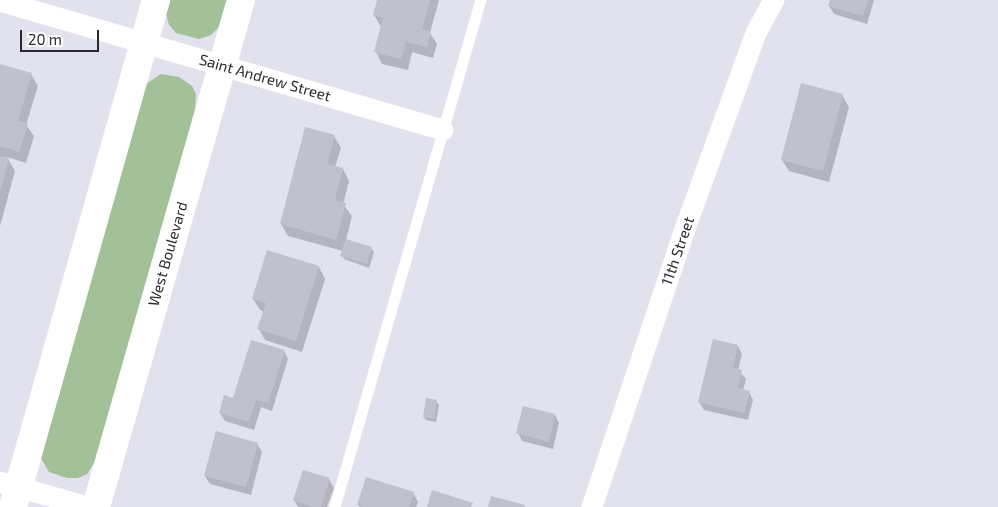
<!DOCTYPE html>
<style>
body{margin:0}
#map{position:relative;width:998px;height:507px;overflow:hidden;background:#e1e2ee;font-family:"Exo 2",sans-serif}
canvas{display:block}
.scale{position:absolute;left:20px;top:30px;width:79px;height:22px;box-sizing:border-box;border:2px solid #2a2a2e;border-top:0;padding-left:6px;font-size:15px;line-height:18px;white-space:nowrap;color:#2a2a2e;-webkit-text-stroke:4px #fff;paint-order:stroke}
</style>
<div id="map">
<canvas width="998" height="507"></canvas>
<div class="scale">20 m</div>
</div>
<script>
const ctx = document.querySelector('canvas').getContext('2d');
ctx.lineJoin = 'round';
function fill(path, color) { ctx.fillStyle = color; ctx.fill(path, 'evenodd'); }
const toPath = rows => new Path2D(rows.map(r => 'M' + r).join(''));
function trace(path, color, width, dash) { ctx.strokeStyle = color; ctx.lineWidth = width; ctx.lineCap = dash ? 'butt' : 'round'; ctx.setLineDash(dash || []); ctx.stroke(path); }
function write(font, color, halo, rows, align = 'center') {
  ctx.font = font + ' "Exo 2",sans-serif'; ctx.lineWidth = 4; ctx.setLineDash([]); ctx.textBaseline = 'middle'; ctx.strokeStyle = halo; ctx.fillStyle = color; for (const [text, x, y, turn = 0] of rows) {
    ctx.save(); ctx.translate(x, y); ctx.rotate((+turn || 0) * Math.PI / 180); ctx.textAlign = isNaN(turn) ? turn : align; if (halo) ctx.strokeText(text, 0, 0); ctx.fillText(text, 0, 0); ctx.restore();
  }
}
fill(toPath([
 [167,0,229,0,218,28,211,35,199,39,176,33,169,25,166,14],
 [161,74,179,77,192,86,196,94,195,110,95,462,87,474,78,478,67,478,49,472,40,457,146,84]
]), '#a2c198');
fill(toPath([
 [378,0,439,0,430,33,437,44,433,58,412,52,408,70,382,64,376,52,381,27,374,15],
 [831,0,874,0,867,24,834,14,829,6],
 [0,65,31,74,38,86,26,125,34,136,26,163,7,157,15,171,0,226],
 [842,95,849,107,829,182,789,171,782,160],
 [334,136,341,148,335,167,343,169,349,181,343,204,352,216,346,240,371,248,374,252,369,268,344,259,342,255,343,251,288,236,281,224],
 [319,267,325,279,302,352,265,340,259,329,264,312,260,310,253,299],
 [738,346,742,354,738,370,746,379,743,390,749,392,753,400,748,420,704,410,699,402],
 [284,351,288,359,272,411,261,407,254,430,225,421,220,413],
 [437,402,439,405,436,422,426,420,424,417],
 [555,415,559,423,553,449,522,441,518,433],
 [257,444,262,452,251,495,210,484,205,476],
 [329,479,334,488,327,507,298,507,294,500],
 [413,493,418,502,416,507,360,507,358,505]
]), '#0003');
fill(toPath([
 [377,0,430,0,422,29,431,32,427,47,406,42,401,59,374,52,383,18,373,15],
 [830,0,868,0,863,16,828,6],
 [0,64,32,73,18,121,28,124,19,152,0,146],
 [801,83,843,94,823,171,781,160],
 [305,127,335,135,327,164,343,168,335,200,346,203,336,240,280,224],
 [0,156,9,158,1,189,0,189],
 [346,239,372,247,367,264,340,256],
 [267,250,319,266,296,341,257,329,266,303,252,299],
 [713,339,738,345,733,368,742,370,738,388,750,391,744,413,698,402],
 [251,340,285,350,268,403,256,400,249,422,219,413,224,395,233,398],
 [426,398,437,400,434,419,423,417],
 [523,406,555,414,549,442,516,433],
 [216,431,258,443,246,487,204,476],
 [303,470,330,478,321,507,313,507,293,500],
 [366,477,414,492,409,507,363,507,357,505],
 [432,490,473,503,471,507,427,507],
 [491,496,525,505,525,507,488,507]
]), '#c0c1cc');
trace(toPath([
 [335,507,481,0]
]), '#fff', 11);
trace(toPath([
 [0,1,443,130],
 [0,482,88,507],
 [592,507,685,229,756,33,774,0]
]), '#fff', 21);
trace(toPath([
 [13,507,156,0],
 [96,507,241,0]
]), '#fff', 28);
write('15px', '#2a2a2e', '#fff', [
 ["Saint Andrew Street",265,78,16],
 ["11th Street",678,251,-71],
 ["West Boulevard",168,254,-74]
]);
</script>
